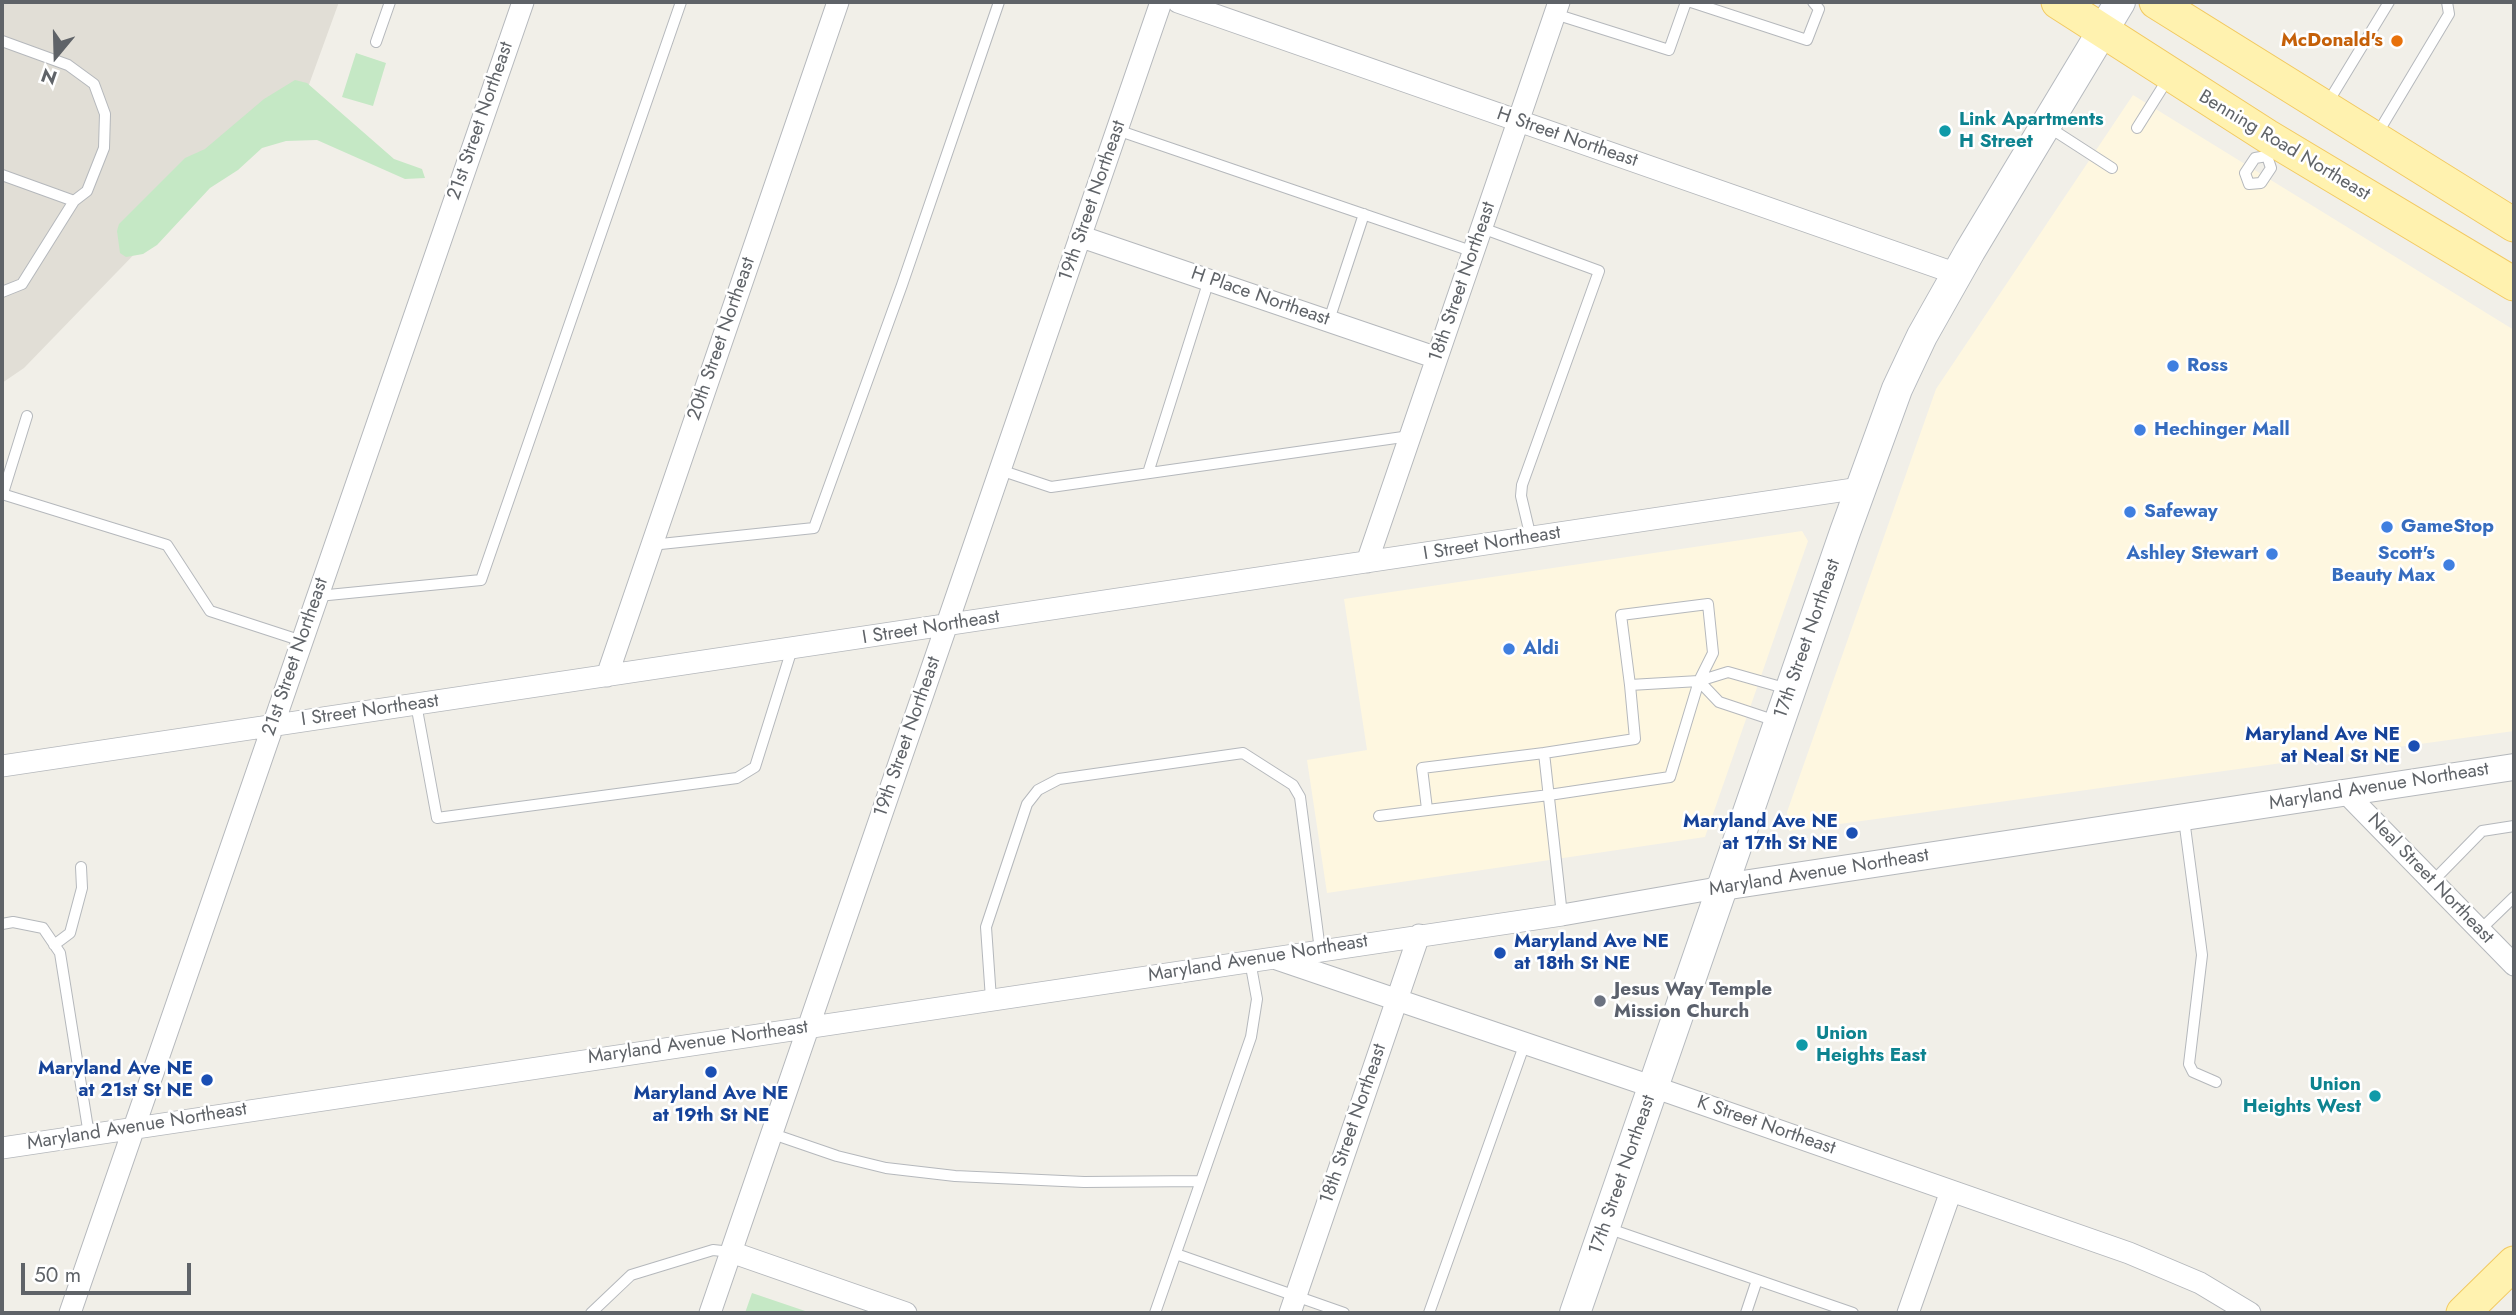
<!DOCTYPE html>
<style>
body{margin:0}
#map{position:relative;width:2516px;height:1315px;overflow:hidden;background:#f1efe8;font-family:Jost,sans-serif}
canvas{display:block}
.frame{position:absolute;inset:0;border:4px solid #5f6368;pointer-events:none}
.north{position:absolute;left:21px;top:21px;width:70px;height:70px;-webkit-text-stroke:5px #fff;paint-order:stroke;rotate:199deg;font-size:19px;font-weight:700;line-height:28px;text-align:center;color:#5f6368}
.north::after{content:'';display:block;margin:auto;width:24px;height:32px;background:#5f6368;clip-path:polygon(50% 0,100% 100%,50% 72%,0 100%)}
.scale{position:absolute;left:21px;top:1263px;width:170px;height:32px;box-sizing:border-box;border:4px solid #5f6368;border-top:0;padding-left:9px;font-size:21px;line-height:24px;white-space:nowrap;color:#5f6368;-webkit-text-stroke:5px #fff;paint-order:stroke}
</style>
<div id="map">
<canvas width="2516" height="1315"></canvas>
<div class="frame"></div>
<div class="north">N</div>
<div class="scale">50 m</div>
</div>
<script>
const ctx = document.querySelector('canvas').getContext('2d');
ctx.lineJoin = 'round';
function fill(path, color) { ctx.fillStyle = color; ctx.fill(path, 'evenodd'); }
const toPath = rows => new Path2D(rows.map(r => 'M' + r).join(''));
function trace(path, color, width, dash) { ctx.strokeStyle = color; ctx.lineWidth = width; ctx.lineCap = dash ? 'butt' : 'round'; ctx.setLineDash(dash || []); ctx.stroke(path); }
function write(font, color, halo, rows, align = 'center') {
  ctx.font = font + ' Jost,sans-serif'; ctx.lineWidth = 5; ctx.setLineDash([]); ctx.textBaseline = 'middle'; ctx.strokeStyle = halo; ctx.fillStyle = color; for (const [text, x, y, turn = 0] of rows) {
    ctx.save(); ctx.translate(x, y); ctx.rotate((+turn || 0) * Math.PI / 180); ctx.textAlign = isNaN(turn) ? turn : align; if (halo) ctx.strokeText(text, 0, 0); ctx.fillText(text, 0, 0); ctx.restore();
  }
}
fill(toPath([
 [2133,95,2514,330,2514,731,1789,831,1787,812,1936,389],
 [1802,531,1808,541,1705,837,1327,893,1307,760,1367,750,1344,599]
]), '#fef7e0');
fill(toPath([
 [2,2,339,2,307,90,179,208,24,368,2,383]
]), '#e1ded6');
fill(toPath([
 [356,53,386,63,373,106,342,97],
 [295,80,307,83,394,159,422,169,425,178,405,179,317,140,286,141,262,148,238,170,210,188,157,245,143,254,126,257,120,253,117,231,119,224,185,158,205,149,264,99],
 [752,1293,811,1313,745,1313]
]), '#c5e8c5');
const service = toPath([
 [1691,2,1807,40,1819,9,1813,2],
 [1555,14,1669,50,1686,2],
 [2,41,68,65,94,84,105,114,104,148,87,191,74,201],
 [376,42,390,2],
 [2327,104,2389,2],
 [2047,126,2112,168],
 [2137,128,2169,77],
 [1117,130,1474,252],
 [2376,136,2449,14,2447,2],
 [2267,156,2271,168,2261,183,2249,184,2245,173,2255,158,2267,156,2273,146],
 [2,175,74,201,22,284,2,292],
 [1482,228,1599,271,1522,485,1521,496,1531,538],
 [1329,320,1364,214],
 [1000,470,1051,487,1410,436],
 [1148,473,1209,280],
 [3,493,27,416],
 [2,494,167,545,210,611,302,641],
 [651,545,814,528,902,285,999,2],
 [318,596,481,580,681,2],
 [1699,681,1719,702,1779,722],
 [416,704,437,818,737,778,755,767,792,649],
 [1427,809,1422,768,1544,753],
 [1379,816,1549,795,1670,777,1699,681,1713,653,1708,604,1621,615,1630,685],
 [2184,819,2202,955,2189,1064,2193,1072,2216,1082],
 [2433,881,2482,831,2514,826],
 [1562,915,1544,753,1635,739,1630,685,1699,681,1728,672,1788,689],
 [2,924,13,922,43,928,60,953,89,1135],
 [2480,930,2514,897],
 [54,945,70,933,82,888,81,867],
 [991,999,986,927,1027,804,1038,790,1059,779,1243,753,1293,785,1300,797,1320,950],
 [770,1133,837,1156,886,1168,955,1176,1084,1182,1201,1181,1251,1037,1257,999,1250,961],
 [1607,1228,1853,1313],
 [1176,1254,1344,1313],
 [591,1313,631,1275,713,1250,731,1252],
 [1155,1313,1201,1181],
 [1429,1313,1525,1043],
 [1746,1313,1757,1280]
]);
const minor = toPath([
 [1178,2,1957,274],
 [1082,237,1437,358],
 [1367,562,1559,2],
 [607,676,838,2],
 [2,766,1860,488],
 [2346,793,2514,965],
 [1277,959,1671,1093,2129,1253,2200,1283,2250,1313],
 [2,1148,1562,915,1723,887],
 [731,1252,906,1313],
 [70,1313,523,2],
 [710,1313,1161,2],
 [1290,1313,1419,935],
 [1908,1313,1951,1191]
]);
const tertiary = toPath([
 [1723,887,2514,767]
]);
const secondary = toPath([
 [1575,1313,1845,532,1897,389,1922,336,1970,251,2120,2]
]);
const primary = toPath([
 [2058,2,2267,136,2514,284],
 [2156,2,2514,225],
 [2463,1313,2514,1263]
]);
trace(service, '#b5b8bc', 12);
trace(minor, '#b5b8bc', 23);
trace(tertiary, '#b5b8bc', 28);
trace(secondary, '#b6babf', 32);
trace(primary, '#f2c960', 35);
trace(service, '#fff', 10);
trace(minor, '#fff', 21);
trace(tertiary, '#fff', 26);
trace(secondary, '#fff', 30);
trace(primary, '#fff2af', 33);
for (const [x, y, r, color] of [
 [2397,41,7,"#e8710a"],
 [1945,131,7,"#0f9aa8"],
 [2173,366,7,"#3f7fe0"],
 [2140,430,7,"#3f7fe0"],
 [2130,512,7,"#3f7fe0"],
 [2387,527,7,"#3f7fe0"],
 [2272,554,7,"#3f7fe0"],
 [2449,565,7,"#3f7fe0"],
 [1509,649,7,"#3f7fe0"],
 [2414,746,7,"#1a4fb4"],
 [1852,833,7,"#1a4fb4"],
 [1500,953,7,"#1a4fb4"],
 [1600,1001,7,"#6b7280"],
 [1802,1045,7,"#0f9aa8"],
 [711,1072,7,"#1a4fb4"],
 [207,1080,7,"#1a4fb4"],
 [2375,1096,7,"#0f9aa8"]
]) { const dot = new Path2D(); dot.arc(x, y, r, 0, 2 * Math.PI); ctx.fillStyle = color; ctx.fill(dot); trace(dot, '#fff', 2.5); }
write('bold 19px', '#c56008', '#fff', [
 ["McDonald's",2383,41]
], 'right');
write('bold 19px', '#0d838f', '#fff', [
 ["Link Apartments",1959,120],
 ["H Street",1959,142],
 ["Union",1816,1034],
 ["Heights East",1816,1056],
 ["Union",2361,1085,"right"],
 ["Heights West",2361,1107,"right"]
], 'left');
write('19px', '#5f6368', '#fff', [
 ["21st Street Northeast",481,121,-71],
 ["H Street Northeast",1567,138,19],
 ["Benning Road Northeast",2284,146,31],
 ["19th Street Northeast",1093,201,-71],
 ["18th Street Northeast",1463,282,-71],
 ["H Place Northeast",1260,297,19],
 ["20th Street Northeast",722,339,-71],
 ["I Street Northeast",1492,544,-9],
 ["I Street Northeast",931,628,-9],
 ["17th Street Northeast",1808,639,-71],
 ["21st Street Northeast",296,657,-71],
 ["I Street Northeast",370,711,-8],
 ["19th Street Northeast",908,737,-71],
 ["Maryland Avenue Northeast",2379,787,-9],
 ["Maryland Avenue Northeast",1819,873,-9],
 ["Neal Street Northeast",2430,879,46],
 ["Maryland Avenue Northeast",1258,959,-9],
 ["Maryland Avenue Northeast",698,1043,-8],
 ["18th Street Northeast",1354,1124,-71],
 ["K Street Northeast",1766,1126,19],
 ["Maryland Avenue Northeast",137,1127,-9],
 ["17th Street Northeast",1623,1175,-71]
]);
write('bold 19px', '#366cbe', '#fff', [
 ["Ross",2187,366],
 ["Hechinger Mall",2154,430],
 ["Safeway",2144,512],
 ["GameStop",2401,527],
 ["Ashley Stewart",2258,554,"right"],
 ["Scott's",2435,554,"right"],
 ["Beauty Max",2435,576,"right"],
 ["Aldi",1523,649]
], 'left');
write('bold 19px', '#164399', '#fff', [
 ["Maryland Ave NE",2400,735],
 ["at Neal St NE",2400,757],
 ["Maryland Ave NE",1838,822],
 ["at 17th St NE",1838,844],
 ["Maryland Ave NE",1514,942,"left"],
 ["at 18th St NE",1514,964,"left"],
 ["Maryland Ave NE",193,1069],
 ["at 21st St NE",193,1091],
 ["Maryland Ave NE",711,1094,"center"],
 ["at 19th St NE",711,1116,"center"]
], 'right');
write('bold 19px', '#5b616d', '#fff', [
 ["Jesus Way Temple",1614,990],
 ["Mission Church",1614,1012]
], 'left');
</script>
